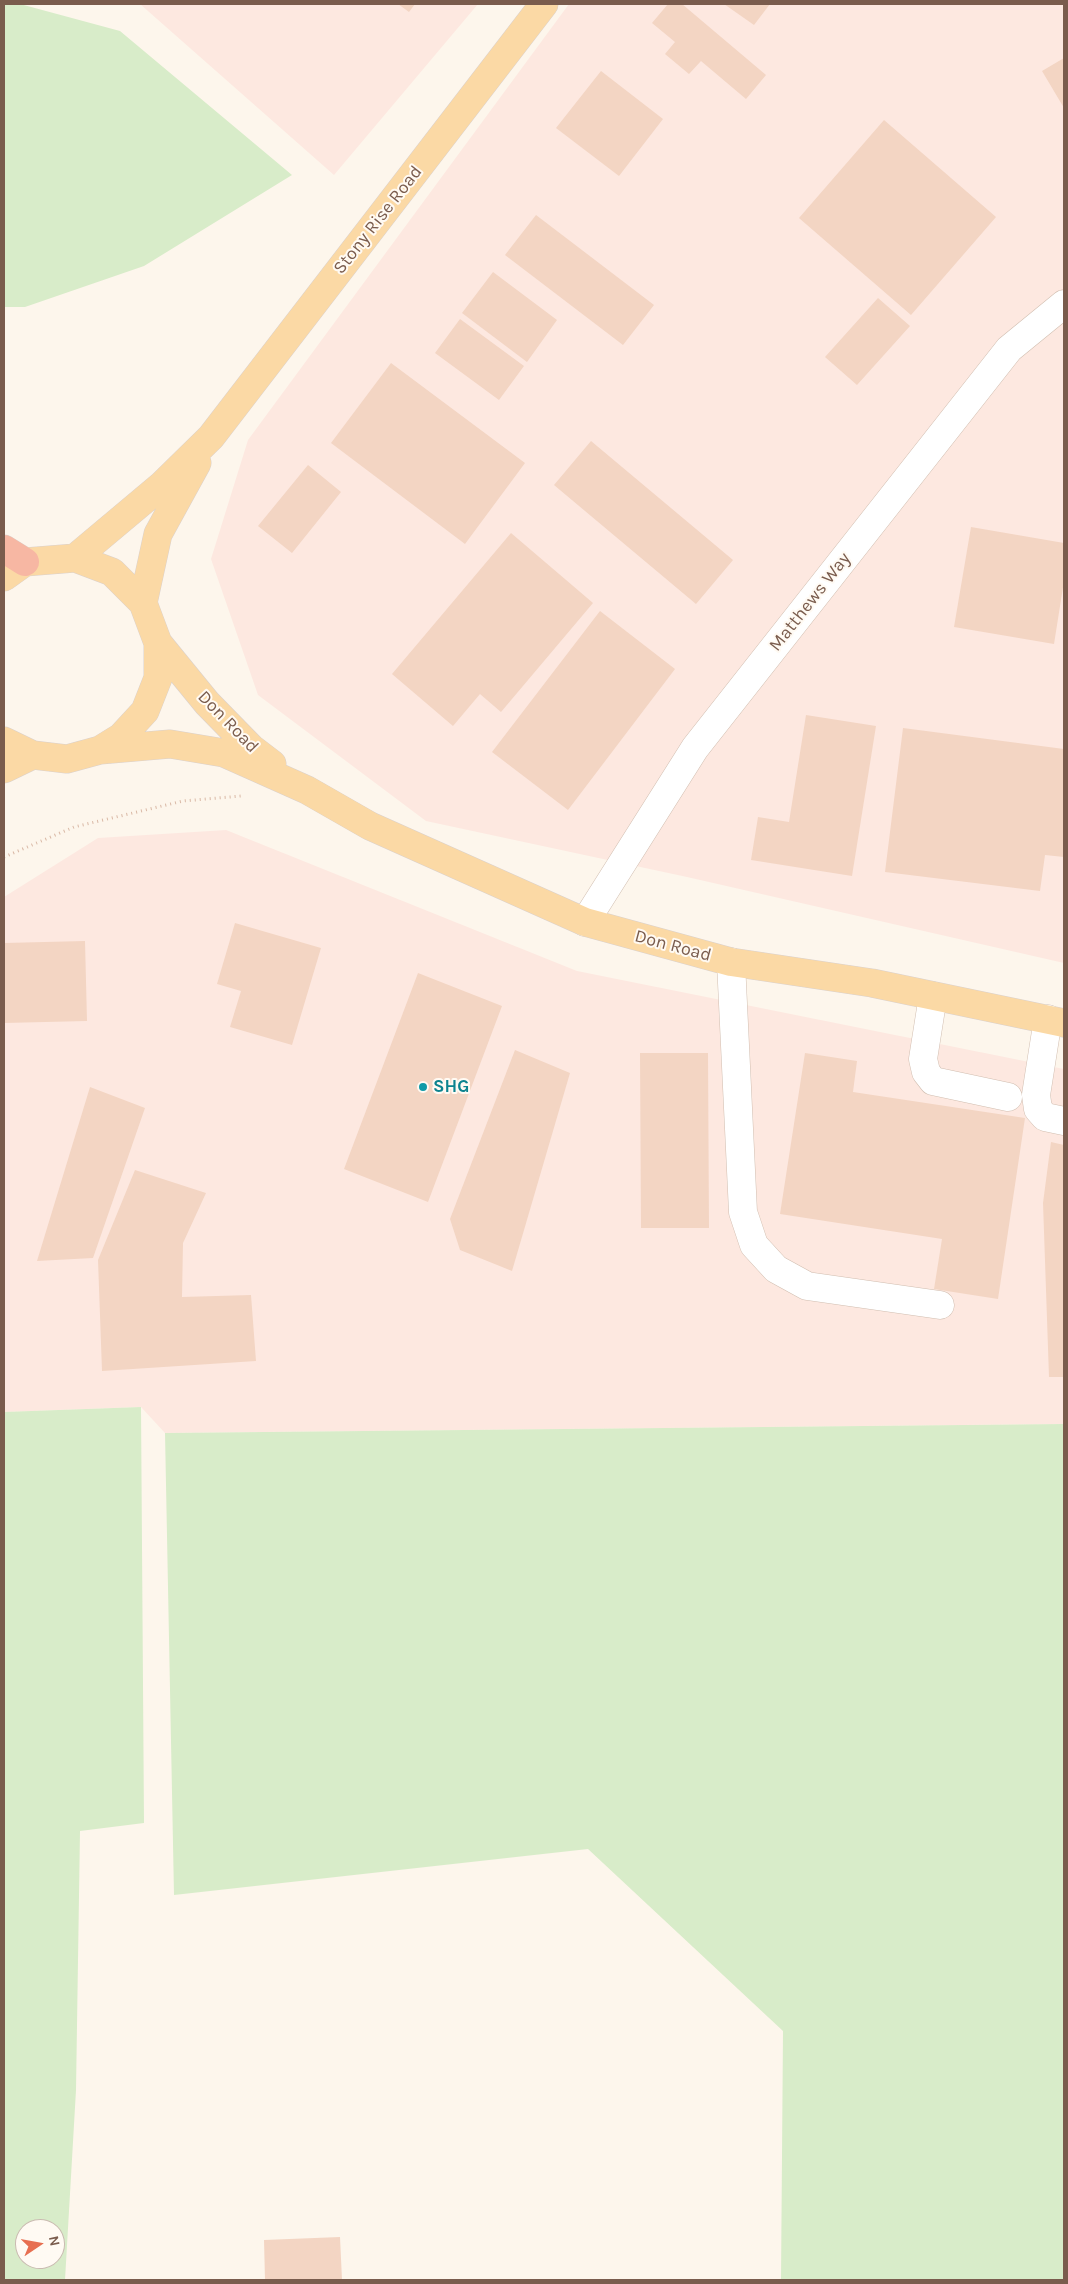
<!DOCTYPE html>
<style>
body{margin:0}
#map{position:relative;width:1068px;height:2284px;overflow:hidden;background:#fdf6ec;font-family:Karla,sans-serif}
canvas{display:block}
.frame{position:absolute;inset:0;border:5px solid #7a5c4d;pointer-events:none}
.north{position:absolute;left:15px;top:2219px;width:50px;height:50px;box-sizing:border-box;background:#fffaf3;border:1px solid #cabbb1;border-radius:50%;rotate:78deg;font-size:14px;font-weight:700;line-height:20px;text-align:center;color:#7a5c4d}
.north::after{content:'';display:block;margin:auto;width:18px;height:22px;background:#e76f51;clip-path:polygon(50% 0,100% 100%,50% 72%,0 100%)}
</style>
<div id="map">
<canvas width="1068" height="2284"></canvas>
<div class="frame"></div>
<div class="north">N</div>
</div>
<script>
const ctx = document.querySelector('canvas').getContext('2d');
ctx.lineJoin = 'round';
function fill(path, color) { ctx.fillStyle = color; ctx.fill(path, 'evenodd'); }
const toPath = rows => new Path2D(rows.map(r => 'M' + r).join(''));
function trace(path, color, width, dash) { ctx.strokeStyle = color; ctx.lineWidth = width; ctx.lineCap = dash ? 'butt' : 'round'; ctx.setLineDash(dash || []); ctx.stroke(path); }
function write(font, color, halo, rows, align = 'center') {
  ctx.font = font + ' Karla,sans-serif'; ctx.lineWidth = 4; ctx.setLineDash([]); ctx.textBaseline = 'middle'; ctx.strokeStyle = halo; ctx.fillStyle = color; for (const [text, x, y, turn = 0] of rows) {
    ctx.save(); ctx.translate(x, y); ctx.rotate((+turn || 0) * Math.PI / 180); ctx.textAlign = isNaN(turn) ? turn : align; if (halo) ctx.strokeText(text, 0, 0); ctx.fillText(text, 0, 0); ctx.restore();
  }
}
fill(toPath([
 [140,4,478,4,334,175],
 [569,4,1064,4,1064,963,687,877,426,821,258,695,211,559,248,440],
 [226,830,577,971,1064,1069,1064,1424,165,1433,141,1407,4,1412,4,897,98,838]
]), '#fde8e0');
fill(toPath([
 [4,4,20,4,120,31,292,175,144,266,25,307,4,307],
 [141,1407,144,1823,80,1831,76,2090,65,2280,4,2280,4,1412],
 [25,2229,55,2229,55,2259,25,2259],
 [1064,1424,1064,2280,781,2280,783,2031,588,1849,174,1895,165,1433]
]), '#d8ecc9');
fill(toPath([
 [398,4,415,4,409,12],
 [668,4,682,4,766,75,746,99,701,61,689,74,665,54,675,42,652,23],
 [724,4,770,4,754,25],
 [1064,58,1064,108,1042,71],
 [601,71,663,119,619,176,556,128],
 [884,120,996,217,911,315,799,218],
 [536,215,654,305,623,345,505,255],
 [493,272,557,320,527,362,462,313],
 [878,298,910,326,857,385,825,357],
 [460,319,524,366,499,400,435,353],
 [391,363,525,463,465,544,331,443],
 [591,441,733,560,696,604,554,485],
 [308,465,341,492,292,553,258,526],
 [971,527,1064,543,1064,581,1054,644,954,627],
 [511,533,593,603,501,712,480,694,453,726,392,674],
 [600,611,675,669,568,810,492,752],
 [806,715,876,726,852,876,751,860,758,817,789,822],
 [903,728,1064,749,1064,857,1045,855,1040,891,885,872],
 [235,923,321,948,292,1045,230,1027,241,991,217,984],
 [85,941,87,1021,4,1023,4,943],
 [418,973,502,1006,428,1202,344,1169],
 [515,1050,570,1073,512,1271,460,1250,450,1219],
 [640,1053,708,1053,709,1228,641,1228],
 [805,1053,857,1061,853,1092,1025,1118,998,1299,934,1289,942,1239,780,1214],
 [90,1087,145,1108,93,1258,37,1261],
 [1051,1142,1064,1145,1064,1377,1049,1377,1043,1203],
 [135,1170,206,1193,183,1243,182,1297,251,1295,256,1361,102,1371,98,1260],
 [340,2237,342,2280,265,2280,264,2240]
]), '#f3d5c3');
const minor = toPath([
 [585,922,695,748,1009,349,1064,304],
 [731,962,743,1212,754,1245,776,1269,807,1286,940,1305],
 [933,996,923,1059,926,1072,933,1081,1008,1097],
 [1048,1019,1036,1095,1038,1109,1045,1117,1064,1121]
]);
const major = toPath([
 [75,558,162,485,211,437,544,4],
 [4,577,25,562,75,558,112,572,143,603,158,643,158,678,145,711,121,737,100,750,67,759,33,755,4,741],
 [143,603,158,534,197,463],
 [158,643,207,703,251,748,272,764],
 [100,750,170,744,224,753,307,790,370,826,585,922,731,962,872,983,1064,1023],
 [4,769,33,755]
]);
const highway = toPath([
 [4,549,25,562]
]);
trace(minor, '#d1beb0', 29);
trace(major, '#dad1cd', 29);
trace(highway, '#dad1cd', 29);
trace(toPath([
 [4,857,74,827,183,801,241,796]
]), '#d9b8a5', 3, [1, 4]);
trace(minor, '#fff', 28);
trace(major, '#fbd9a5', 28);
trace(highway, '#f7b7a3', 28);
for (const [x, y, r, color] of [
 [423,1087,5,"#0f9aa8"]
]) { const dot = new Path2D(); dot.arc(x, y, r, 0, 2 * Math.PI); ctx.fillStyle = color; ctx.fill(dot); trace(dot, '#fffaf3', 2); }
write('18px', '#7a5c4d', '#fffaf3', [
 ["Stony Rise Road",378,220,-52],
 ["Matthews Way",810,602,-52],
 ["Don Road",228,722,46],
 ["Don Road",673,946,15]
]);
write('bold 18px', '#0d838f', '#fffaf3', [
 ["SHG",433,1087]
], 'left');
</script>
